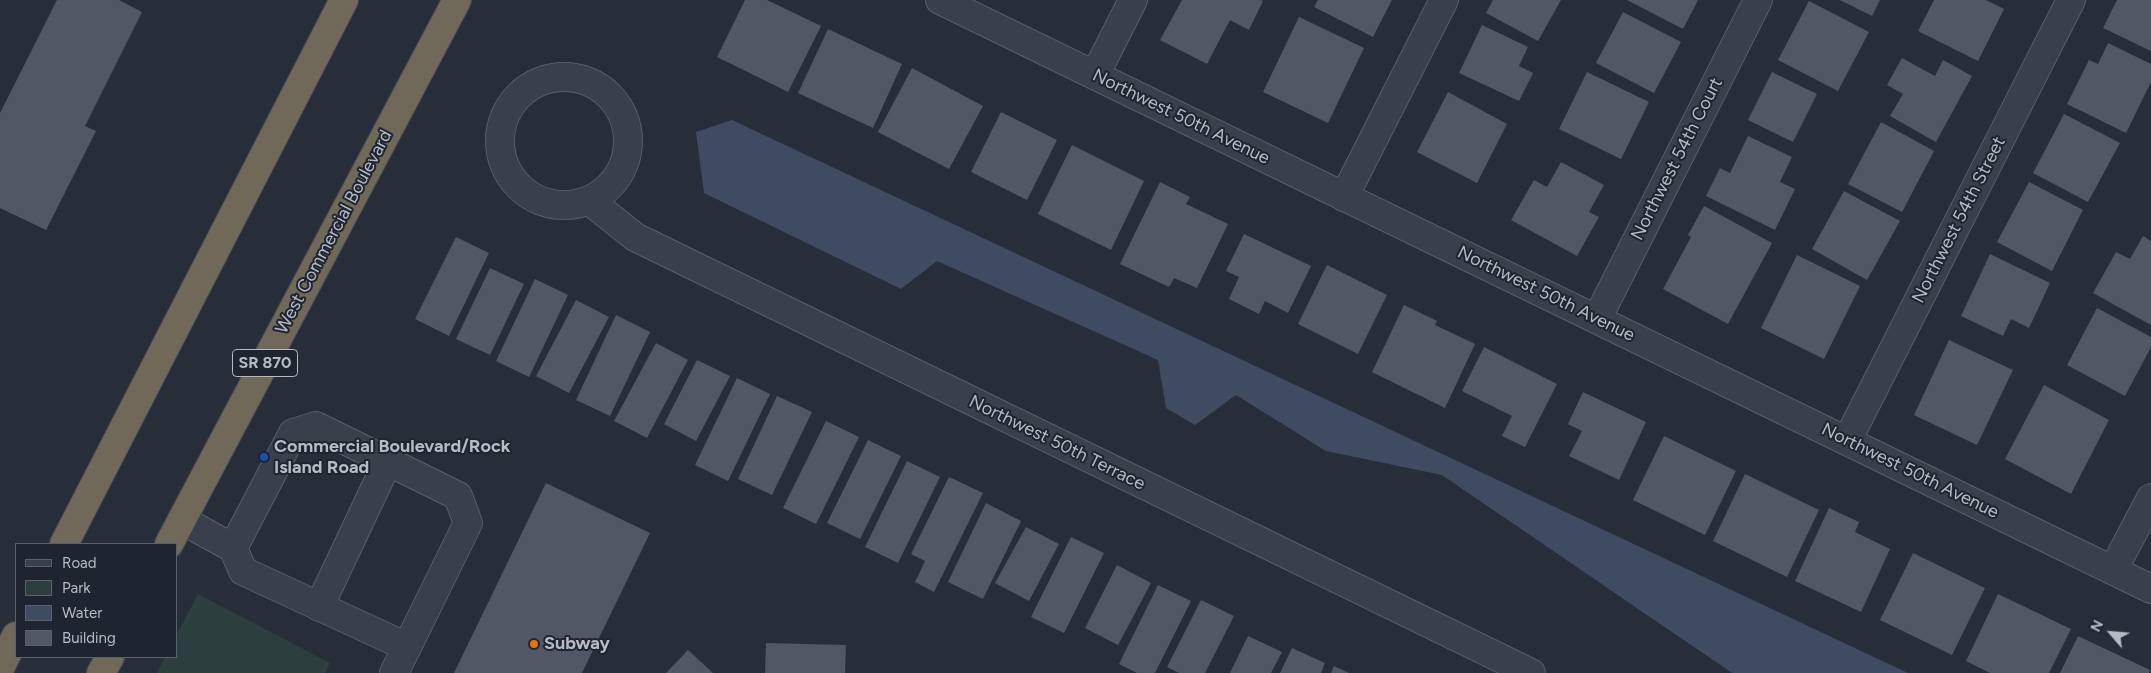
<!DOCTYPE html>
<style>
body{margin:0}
#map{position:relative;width:2151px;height:673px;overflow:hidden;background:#272e3a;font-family:Figtree,sans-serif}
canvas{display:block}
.legend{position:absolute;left:15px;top:543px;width:162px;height:115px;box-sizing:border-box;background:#1f2530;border:1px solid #5b616c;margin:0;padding:6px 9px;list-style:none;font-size:15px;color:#b6bbc6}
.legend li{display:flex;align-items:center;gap:10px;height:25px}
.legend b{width:25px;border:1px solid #5b616c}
.north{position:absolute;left:2086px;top:608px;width:50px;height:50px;-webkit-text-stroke:4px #1f2530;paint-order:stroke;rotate:297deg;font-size:14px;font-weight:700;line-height:20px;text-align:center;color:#b6bbc6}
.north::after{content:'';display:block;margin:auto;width:18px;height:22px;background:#b6bbc6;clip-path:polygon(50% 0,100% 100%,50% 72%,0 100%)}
</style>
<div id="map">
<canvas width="2151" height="673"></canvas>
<ul class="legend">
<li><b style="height:6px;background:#3a404b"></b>Road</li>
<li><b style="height:14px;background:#2d3e3f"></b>Park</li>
<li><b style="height:14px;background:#3f4b61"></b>Water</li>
<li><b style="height:14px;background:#505865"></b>Building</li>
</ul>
<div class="north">N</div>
</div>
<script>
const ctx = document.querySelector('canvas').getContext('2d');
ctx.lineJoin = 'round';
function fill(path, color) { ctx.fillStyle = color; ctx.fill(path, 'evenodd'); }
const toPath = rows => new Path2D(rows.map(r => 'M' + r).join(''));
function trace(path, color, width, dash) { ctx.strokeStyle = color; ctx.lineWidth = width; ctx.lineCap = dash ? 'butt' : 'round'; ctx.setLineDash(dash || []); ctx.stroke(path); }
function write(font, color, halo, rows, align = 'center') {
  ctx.font = font + ' Figtree,sans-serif'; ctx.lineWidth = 4; ctx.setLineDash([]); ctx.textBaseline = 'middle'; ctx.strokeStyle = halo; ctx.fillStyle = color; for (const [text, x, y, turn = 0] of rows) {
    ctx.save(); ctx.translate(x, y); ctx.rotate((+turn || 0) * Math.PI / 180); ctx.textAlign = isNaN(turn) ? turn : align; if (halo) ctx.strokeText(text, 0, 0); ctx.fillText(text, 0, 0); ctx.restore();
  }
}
fill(toPath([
 [198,594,330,663,325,673,157,673,165,657,176,657,176,636]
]), '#2d3e3f');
fill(toPath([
 [732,120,1908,673,1732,673,1442,475,1326,451,1236,395,1195,425,1166,408,1158,360,937,261,901,289,704,193,696,132]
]), '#3f4b61');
fill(toPath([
 [57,0,119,0,142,12,85,126,96,131,46,230,0,208,0,113],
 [745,0,767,0,821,26,788,92,717,57],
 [1182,0,1261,0,1263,1,1249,30,1230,20,1207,64,1160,40],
 [1318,0,1392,0,1373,37,1314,7],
 [1493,0,1561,0,1538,41,1486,13],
 [1627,0,1698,0,1683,29],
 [1840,0,1880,0,1872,16],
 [1934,0,1986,0,2004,9,1978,61,1918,31],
 [2117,0,2151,0,2151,51,2103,28],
 [1809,1,1869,32,1838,91,1778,60],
 [1623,12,1681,42,1654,93,1596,63],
 [1299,17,1364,48,1328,123,1263,92],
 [1482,25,1528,47,1519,66,1533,73,1519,101,1459,73],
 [828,29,902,64,873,128,798,93],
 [2108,43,2151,64,2151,82,2126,133,2067,104,2089,60,2098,64],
 [1902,58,1935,76,1943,60,1972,76,1936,142,1890,116,1903,94,1887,85],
 [912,68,983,106,949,169,878,132],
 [1587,72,1649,102,1621,159,1559,129],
 [1772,72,1817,94,1793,142,1748,120],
 [1448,92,1507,124,1477,183,1417,152],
 [1001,112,1057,140,1027,200,971,172],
 [2064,114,2120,143,2088,202,2033,173],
 [1881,122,1934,151,1902,212,1848,184],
 [1748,136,1792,157,1780,182,1795,189,1775,230,1706,196,1720,168,1730,173],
 [1072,145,1144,181,1111,250,1038,214],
 [1561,162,1604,185,1589,212,1599,217,1577,256,1511,220,1534,180,1547,187],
 [1160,182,1190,197,1186,204,1228,224,1197,288,1174,278,1169,287,1120,264],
 [2029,182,2083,210,2052,271,1997,242],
 [1844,191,1900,221,1867,280,1812,249],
 [1704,206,1772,243,1728,324,1663,289,1691,237,1688,235],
 [1244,234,1311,266,1288,313,1265,301,1259,314,1229,299,1239,277,1226,271],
 [2143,236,2151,241,2151,325,2093,293,2116,252,2130,259],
 [456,237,489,253,449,336,415,319],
 [1990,254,2050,283,2029,328,2011,319,2003,336,1961,316],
 [1797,255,1860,286,1824,359,1761,328],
 [1327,265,1387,295,1358,354,1298,324],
 [490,268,524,284,490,355,456,339],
 [535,279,568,295,529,377,496,361],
 [576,300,609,317,569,393,536,376],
 [1404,305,1437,321,1435,325,1475,344,1445,408,1372,372],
 [2097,308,2151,337,2151,347,2125,396,2067,365],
 [616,315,650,332,610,416,576,400],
 [1949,340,2013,370,1977,445,1914,415],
 [656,343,688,360,647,438,614,421],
 [1484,347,1557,384,1525,447,1502,436,1512,416,1462,391],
 [697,360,730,376,696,441,664,424],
 [737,378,770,394,728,481,695,465],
 [2044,385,2109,420,2071,494,2005,459],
 [1583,392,1646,422,1619,480,1569,456,1582,431,1568,424],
 [777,396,812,412,772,495,738,479],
 [826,421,859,437,816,524,783,508],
 [1664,436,1736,471,1705,535,1633,500],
 [868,440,901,456,860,539,827,523],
 [907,461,940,477,898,563,865,547],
 [1745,474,1819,510,1787,577,1713,541],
 [949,477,983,493,934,592,915,582,925,561,911,554],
 [546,483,650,533,582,673,454,673],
 [986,503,1021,521,983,599,948,582],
 [1829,508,1859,522,1855,532,1890,549,1861,612,1795,581],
 [1026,527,1059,544,1029,601,995,583],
 [1071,537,1104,553,1064,633,1031,617],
 [1913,553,1985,588,1952,655,1880,620],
 [1117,565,1151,583,1118,645,1085,628],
 [1158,585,1191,601,1155,673,1137,673,1119,664],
 [1998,594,2071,629,2049,673,1990,673,1966,661],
 [1201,600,1234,616,1205,673,1179,673,1167,667],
 [1248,636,1282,652,1271,673,1230,673],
 [2078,636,2150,670,2149,673,2060,673],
 [766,643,846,645,845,673,765,673],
 [1292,648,1325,663,1321,673,1280,673],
 [688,650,713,673,666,673],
 [1334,666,1349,673,1331,673]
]), '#505865');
const minor = toPath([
 [940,0,2151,589],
 [1095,75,1133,0],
 '500 141a64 64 0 1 1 128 0a64 64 0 1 1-128 0Z',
 [1344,197,1444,0],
 [590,201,635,237,1531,673],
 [1597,319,1758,0],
 [1847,441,2071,0],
 [182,520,233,548],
 [2113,570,2151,498],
 [319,607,388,461],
 [394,673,407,647,468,523,458,496,316,426,293,433,233,548,243,571,407,647]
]);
const highway = toPath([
 [64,544,344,0],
 [169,544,457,0],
 [0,668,16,636],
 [101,673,110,657]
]);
trace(minor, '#585e69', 30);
trace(highway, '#454b56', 30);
trace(minor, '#3a404b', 28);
trace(highway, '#706858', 28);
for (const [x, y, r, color] of [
 [264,457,5,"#1a4fb4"],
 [534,644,5,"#e8710a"]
]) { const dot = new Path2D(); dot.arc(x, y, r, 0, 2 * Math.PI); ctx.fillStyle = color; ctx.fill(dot); trace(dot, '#1f2530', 2); }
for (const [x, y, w] of [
 [265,363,65]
]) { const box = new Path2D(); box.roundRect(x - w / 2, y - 13.5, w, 27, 4); ctx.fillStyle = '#1f2530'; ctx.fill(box); trace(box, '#b6bbc6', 1); }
write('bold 16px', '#b6bbc6', null, [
 ["SR 870",265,363]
]);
write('18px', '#b6bbc6', '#1f2530', [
 ["Northwest 50th Avenue",1181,117,26],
 ["Northwest 54th Court",1677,159,-63],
 ["Northwest 54th Street",1959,220,-63],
 ["West Commercial Boulevard",334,232,-62],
 ["Northwest 50th Avenue",1546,294,26],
 ["Northwest 50th Terrace",1057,443,26],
 ["Northwest 50th Avenue",1910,471,26]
]);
write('bold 18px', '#b6bbc6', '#1f2530', [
 ["Commercial Boulevard/Rock",274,447],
 ["Island Road",274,468],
 ["Subway",544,644]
], 'left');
</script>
